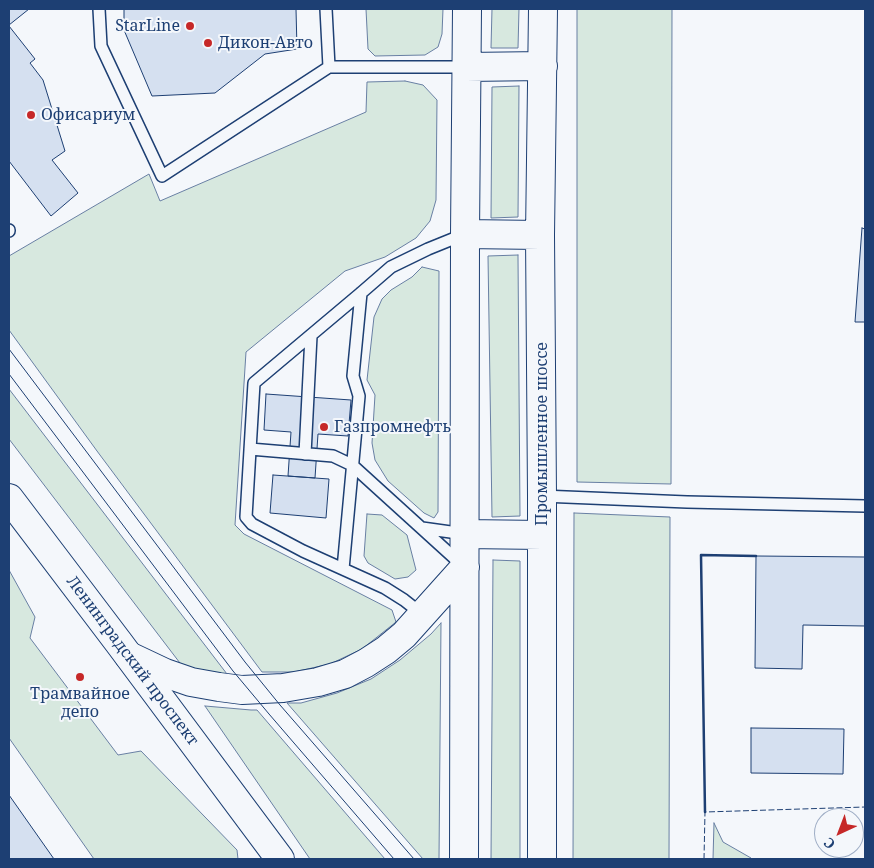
<!DOCTYPE html>
<meta charset="utf-8">
<style>
body{margin:0}
#map{position:relative;width:874px;height:868px;overflow:hidden;background:#f4f7fb;font-family:"Noto Serif",serif}
canvas{display:block}
.frame{position:absolute;inset:0;border:10px solid #1d3f73;pointer-events:none}
.north{position:absolute;left:814px;top:808px;width:50px;height:50px;box-sizing:border-box;background:#f4f7fb;border:1px solid #9eadc5;border-radius:50%;rotate:223deg;font-size:14px;font-weight:700;line-height:20px;text-align:center;color:#1d3f73}
.north::after{content:'';display:block;margin:auto;width:18px;height:22px;background:#c62828;clip-path:polygon(50% 0,100% 100%,50% 72%,0 100%)}
</style>
<div id="map">
<canvas width="874" height="868"></canvas>
<div class="frame"></div>
<div class="north">С</div>
</div>
<script>
const ctx = document.querySelector('canvas').getContext('2d');
ctx.lineJoin = 'round';
function fill(path, color) { ctx.fillStyle = color; ctx.fill(path, 'evenodd'); }
const toPath = rows => new Path2D(rows.map(r => 'M' + r).join(''));
function trace(path, color, width, dash) { ctx.strokeStyle = color; ctx.lineWidth = width; ctx.lineCap = dash ? 'butt' : 'round'; ctx.setLineDash(dash || []); ctx.stroke(path); }
function write(font, color, halo, rows, align = 'center') {
  ctx.font = font + ' "Noto Serif",serif'; ctx.lineWidth = 4; ctx.setLineDash([]); ctx.textBaseline = 'middle'; ctx.strokeStyle = halo; ctx.fillStyle = color; for (const [text, x, y, turn = 0] of rows) {
    ctx.save(); ctx.translate(x, y); ctx.rotate((+turn || 0) * Math.PI / 180); ctx.textAlign = isNaN(turn) ? turn : align; if (halo) ctx.strokeText(text, 0, 0); ctx.fillText(text, 0, 0); ctx.restore();
  }
}
const green = toPath([
 [366,9,443,9,442,34,438,47,425,55,375,56,368,49,366,9],
 [492,9,519,9,518,48,491,48,492,9],
 [577,9,672,9,671,484,577,482,577,9],
 [405,81,423,85,437,100,436,200,430,221,416,238,385,257,345,271,246,352,235,525,244,534,392,610,396,622,362,649,330,664,294,672,262,672,97,451,9,330,9,256,149,174,160,201,366,112,367,82,405,81],
 [519,86,518,217,491,218,492,87,519,86],
 [518,255,520,516,492,517,488,256,518,255],
 [422,267,439,271,438,512,434,518,424,513,388,481,375,460,372,443,375,395,367,380,374,317,382,299,391,290,412,277,422,267],
 [9,389,227,674,203,673,183,667,9,439,9,389],
 [574,513,670,517,669,859,573,859,574,513],
 [367,514,382,515,407,535,416,570,408,577,395,579,368,563,364,556,367,514],
 [493,560,520,561,520,859,491,859,493,560],
 [9,570,35,617,30,638,118,755,141,751,237,850,238,859,94,859,9,738,9,570],
 [441,623,439,859,423,859,287,703,301,703,337,693,371,679,400,660,431,634,441,623],
 [205,706,251,710,257,710,385,859,310,859,205,706],
 [714,823,723,842,751,858,752,859,713,859,714,823]
]);
fill(green, '#d7e8df');
trace(green, '#687fa3', 1);
const building = toPath([
 [9,9,29,9,9,25,9,9],
 [124,9,296,9,297,49,265,54,215,93,152,96,124,30,124,9],
 [9,26,35,59,30,63,43,80,65,151,52,160,78,193,51,216,9,161,9,26],
 [862,228,865,229,865,322,855,322,862,228],
 [266,394,351,400,348,436,318,434,315,478,288,476,291,432,264,430,266,394],
 [273,475,329,479,326,518,270,513,273,475],
 [756,556,865,557,865,626,803,625,802,669,755,668,756,556],
 [751,728,844,729,843,774,751,773,751,728],
 [9,795,54,859,9,859,9,795]
]);
fill(building, '#d5e0f0');
trace(building, '#1d3f73', 1);
const lane = toPath([
 [99,9,101,46,162,176,329,67],
 [326,9,329,67,466,67],
 [9,230,9,231],
 [250,449,333,456,352,465,461,564],
 [305,454,311,336],
 [542,496,687,502,865,506],
 [422,528,465,534],
 [343,569,359,396,353,376,361,293],
 [423,615,404,600,385,588,303,551,252,524,246,517,254,383,361,293,391,267,428,249,465,234]
]);
const secondary = toPath([
 [466,67,543,66],
 [465,234,540,235],
 [465,534,542,535],
 [129,656,165,673,191,682,219,687,242,690,283,688,318,682,345,674,366,663,386,650,404,635,465,567],
 [464,859,465,234,467,9],
 [542,859,542,496,540,235,543,9]
]);
const primary = toPath([
 [9,498,119,643,280,859]
]);
trace(lane, '#1d3f73', 14);
trace(secondary, '#1d3f73', 30);
trace(primary, '#1d3f73', 30);
trace(lane, '#f4f7fb', 11);
trace(secondary, '#f4f7fb', 28);
trace(primary, '#f4f7fb', 28);
trace(toPath([
 [9,349,245,662,280,705,414,859],
 [9,374,233,671,269,714,394,859]
]), '#1d3f73', 1);
trace(toPath([
 [704,859,705,812,865,807]
]), '#1d3f73', 1, [6, 2.5]);
trace(toPath([
 [705,812,701,555,756,556]
]), '#1d3f73', 2.5);
for (const [x, y, r, color] of [
 [190,26,5,"#c62828"],
 [208,43,5,"#c62828"],
 [31,115,5,"#c62828"],
 [324,427,5,"#c62828"],
 [80,677,5,"#c62828"]
]) { const dot = new Path2D(); dot.arc(x, y, r, 0, 2 * Math.PI); ctx.fillStyle = color; ctx.fill(dot); trace(dot, '#f4f7fb', 2); }
write('16px', '#1d3f73', '#f4f7fb', [
 ["StarLine",180,26,"right"],
 ["Дикон-Авто",218,43],
 ["Офисариум",41,115],
 ["Газпромнефть",334,427],
 ["Трамвайное",80,694,"center"],
 ["депо",80,712,"center"]
], 'left');
write('16px', '#1d3f73', '#f4f7fb', [
 ["Промышленное шоссе",542,434,-90],
 ["Ленинградский проспект",132,661,53]
]);
</script>
